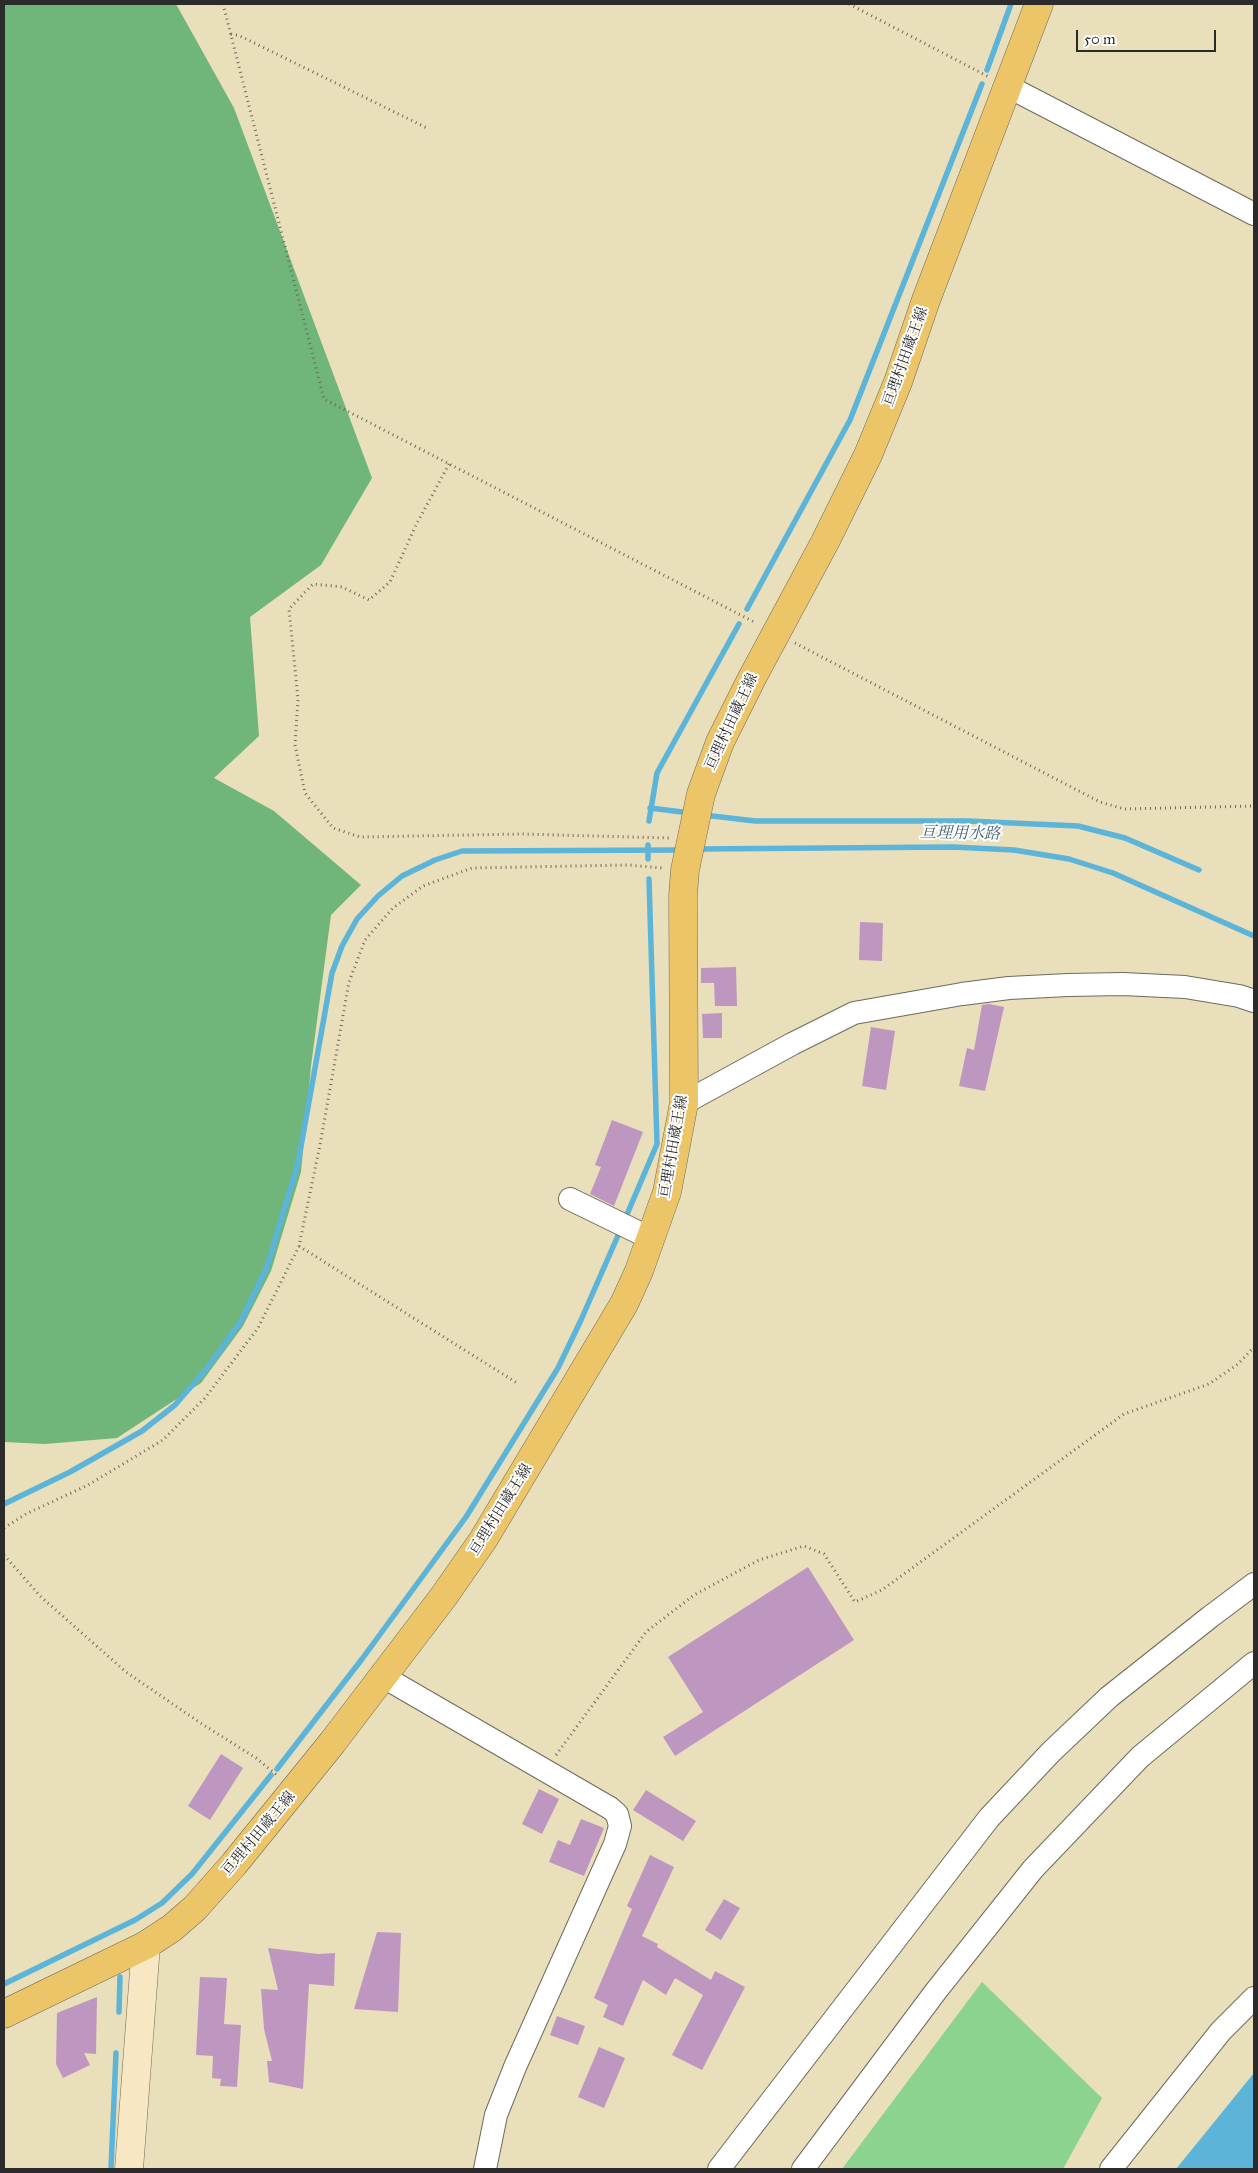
<!DOCTYPE html>
<meta charset="utf-8">
<style>
body{margin:0}
#map{position:relative;width:1258px;height:2173px;overflow:hidden;background:#e9dfba;font-family:"IM FELL Great Primer",serif}
canvas{display:block}
.frame{position:absolute;inset:0;border:5px solid #2b2b2b;pointer-events:none}
.scale{position:absolute;left:1076px;top:30px;width:140px;height:22px;box-sizing:border-box;border:2px solid #2b2b2b;border-top:0;padding-left:6px;font-size:15px;line-height:18px;white-space:nowrap;color:#2b2b2b;-webkit-text-stroke:4px #fff;paint-order:stroke}
</style>
<div id="map">
<canvas width="1258" height="2173"></canvas>
<div class="frame"></div>
<div class="scale">50 m</div>
</div>
<script>
const ctx = document.querySelector('canvas').getContext('2d');
ctx.lineJoin = 'round';
function fill(path, color) { ctx.fillStyle = color; ctx.fill(path, 'evenodd'); }
const toPath = rows => new Path2D(rows.map(r => 'M' + r).join(''));
function trace(path, color, width, dash) { ctx.strokeStyle = color; ctx.lineWidth = width; ctx.lineCap = dash ? 'butt' : 'round'; ctx.setLineDash(dash || []); ctx.stroke(path); }
function write(font, color, halo, rows, align = 'center') {
  ctx.font = font + ' "IM FELL Great Primer","Noto Serif JP",serif'; ctx.lineWidth = 4; ctx.setLineDash([]); ctx.textBaseline = 'middle'; ctx.strokeStyle = halo; ctx.fillStyle = color; for (const [text, x, y, turn = 0] of rows) {
    ctx.save(); ctx.translate(x, y); ctx.rotate((+turn || 0) * Math.PI / 180); ctx.textAlign = isNaN(turn) ? turn : align; if (halo) ctx.strokeText(text, 0, 0); ctx.fillText(text, 0, 0); ctx.restore();
  }
}
fill(toPath([
 [982,1982,1102,2098,1063,2169,842,2169]
]), '#8bd38f');
fill(toPath([
 [4,4,176,4,234,108,372,478,321,565,250,617,259,736,214,778,274,811,361,885,331,915,311,1066,301,1172,271,1271,243,1326,201,1383,117,1438,45,1444,4,1442]
]), '#70b57a');
fill(toPath([
 [1254,2073,1254,2169,1176,2169]
]), '#5cb4d9');
trace(toPath([
 [987,70,1011,4],
 [747,609,850,420,982,84],
 [650,808,690,813],
 [704,815,755,821,968,821,1078,826,1125,838,1199,870],
 [649,821,657,773,739,624],
 [648,845,648,859],
 [698,849,953,847,1014,850,1069,859,1113,873,1254,936],
 [625,1219,657,1144,649,879],
 [4,1504,70,1472,142,1431,175,1405,208,1367,241,1321,267,1267,298,1163,332,973,342,946,357,919,378,896,402,876,435,860,462,851,681,850],
 [277,1769,362,1659,466,1517,558,1368,581,1320,620,1231],
 [4,1984,135,1920,162,1903,192,1874,271,1775],
 [119,2012,120,1977],
 [111,2169,116,2053]
]), '#5cb4d9', 5.5);
fill(toPath([
 [860,922,883,923,882,961,859,960],
 [736,967,737,1006,715,1006,714,983,701,983,701,968],
 [989,1004,1004,1007,985,1091,959,1086,967,1048,974,1050,982,1005],
 [722,1013,722,1038,703,1038,702,1014],
 [871,1027,895,1031,886,1090,862,1086],
 [612,1120,643,1132,614,1206,590,1194,601,1167,595,1165],
 [808,1567,854,1640,675,1756,663,1737,703,1712,668,1657],
 [221,1754,243,1768,210,1820,188,1806],
 [539,1789,559,1799,542,1834,522,1824],
 [646,1790,696,1821,683,1841,633,1810],
 [581,1819,604,1828,584,1876,549,1862,558,1840,570,1845],
 [650,1855,674,1867,642,1936,658,1944,657,1947,711,1980,715,1971,745,1987,702,2070,672,2055,703,1995,675,1978,666,1995,643,1980,623,2026,603,2017,608,2005,594,1998,632,1909,627,1906],
 [724,1899,740,1908,721,1940,705,1930],
 [377,1932,401,1933,398,2012,354,2009],
 [268,1948,318,1954,335,1953,334,1986,309,1984,303,2089,269,2082,267,2061,272,2061,264,2029,261,1989,278,1990],
 [200,1977,227,1978,224,2024,241,2025,237,2087,220,2086,221,2079,212,2078,213,2056,196,2055],
 [97,1997,96,2054,84,2053,90,2065,63,2078,56,2064,57,2013],
 [557,2016,585,2026,578,2045,550,2035],
 [599,2047,625,2058,604,2108,578,2097]
]), '#be97c1');
const street = toPath([
 [1007,86,1254,214],
 [684,1103,792,1044,854,1013,962,994,1009,988,1068,985,1123,984,1185,987,1239,996,1254,1001],
 [570,1199,652,1239],
 [382,1676,610,1808,617,1814,620,1826,615,1844,515,2067,496,2115,485,2169],
 [719,2169,989,1818,1051,1752,1109,1697,1210,1617,1254,1584],
 [803,2169,936,1991,1033,1869,1140,1757,1254,1663],
 [1111,2169,1221,2031,1254,1998]
]);
const secondary = toPath([
 [129,2169,146,1945]
]);
const primary = toPath([
 [4,2014,146,1945,172,1928,195,1908,234,1864,332,1743,444,1596,483,1540,624,1304,639,1271,667,1192,684,1103,683,895,685,870,701,794,720,742,752,678,825,542,868,455,898,382,926,300,1039,4]
]);
trace(street, '#6e6a5d', 24);
trace(secondary, '#6e6a5d', 29);
trace(primary, '#6e6a5d', 29);
trace(toPath([
 [223,4,324,399,756,623],
 [849,4,989,77],
 [231,34,240,36,429,129],
 [449,464,416,525,390,582,369,600,342,587,313,584,289,609,298,699,295,745,305,793,333,828,360,837,521,834,670,838],
 [795,643,1100,802,1124,809,1254,806],
 [299,1246,517,1383],
 [4,1528,26,1514,88,1485,163,1440,205,1398,258,1328,299,1246,320,1145,349,982,365,940,393,908,423,886,472,868,628,865,662,868],
 [4,1555,40,1596,126,1672,202,1724,256,1758,278,1776],
 [556,1755,646,1632,694,1595,759,1560,804,1546,824,1554,855,1602,882,1590,1124,1414,1209,1384,1238,1364,1254,1347]
]), '#6e6a5d', 3, [1, 4]);
trace(street, '#fff', 22);
trace(secondary, '#f7e8c3', 28);
trace(primary, '#ecc569', 28);
write('15px', '#2b2b2b', '#fff', [
 ["亘理村田蔵王線",906,357,-70],
 ["亘理村田蔵王線",732,722,-65],
 ["亘理村田蔵王線",674,1147,-80],
 ["亘理村田蔵王線",501,1510,-58],
 ["亘理村田蔵王線",259,1834,-50]
]);
write('italic 16px', '#3f6271', '#fff', [
 ["亘理用水路",960,834,1]
]);
</script>
